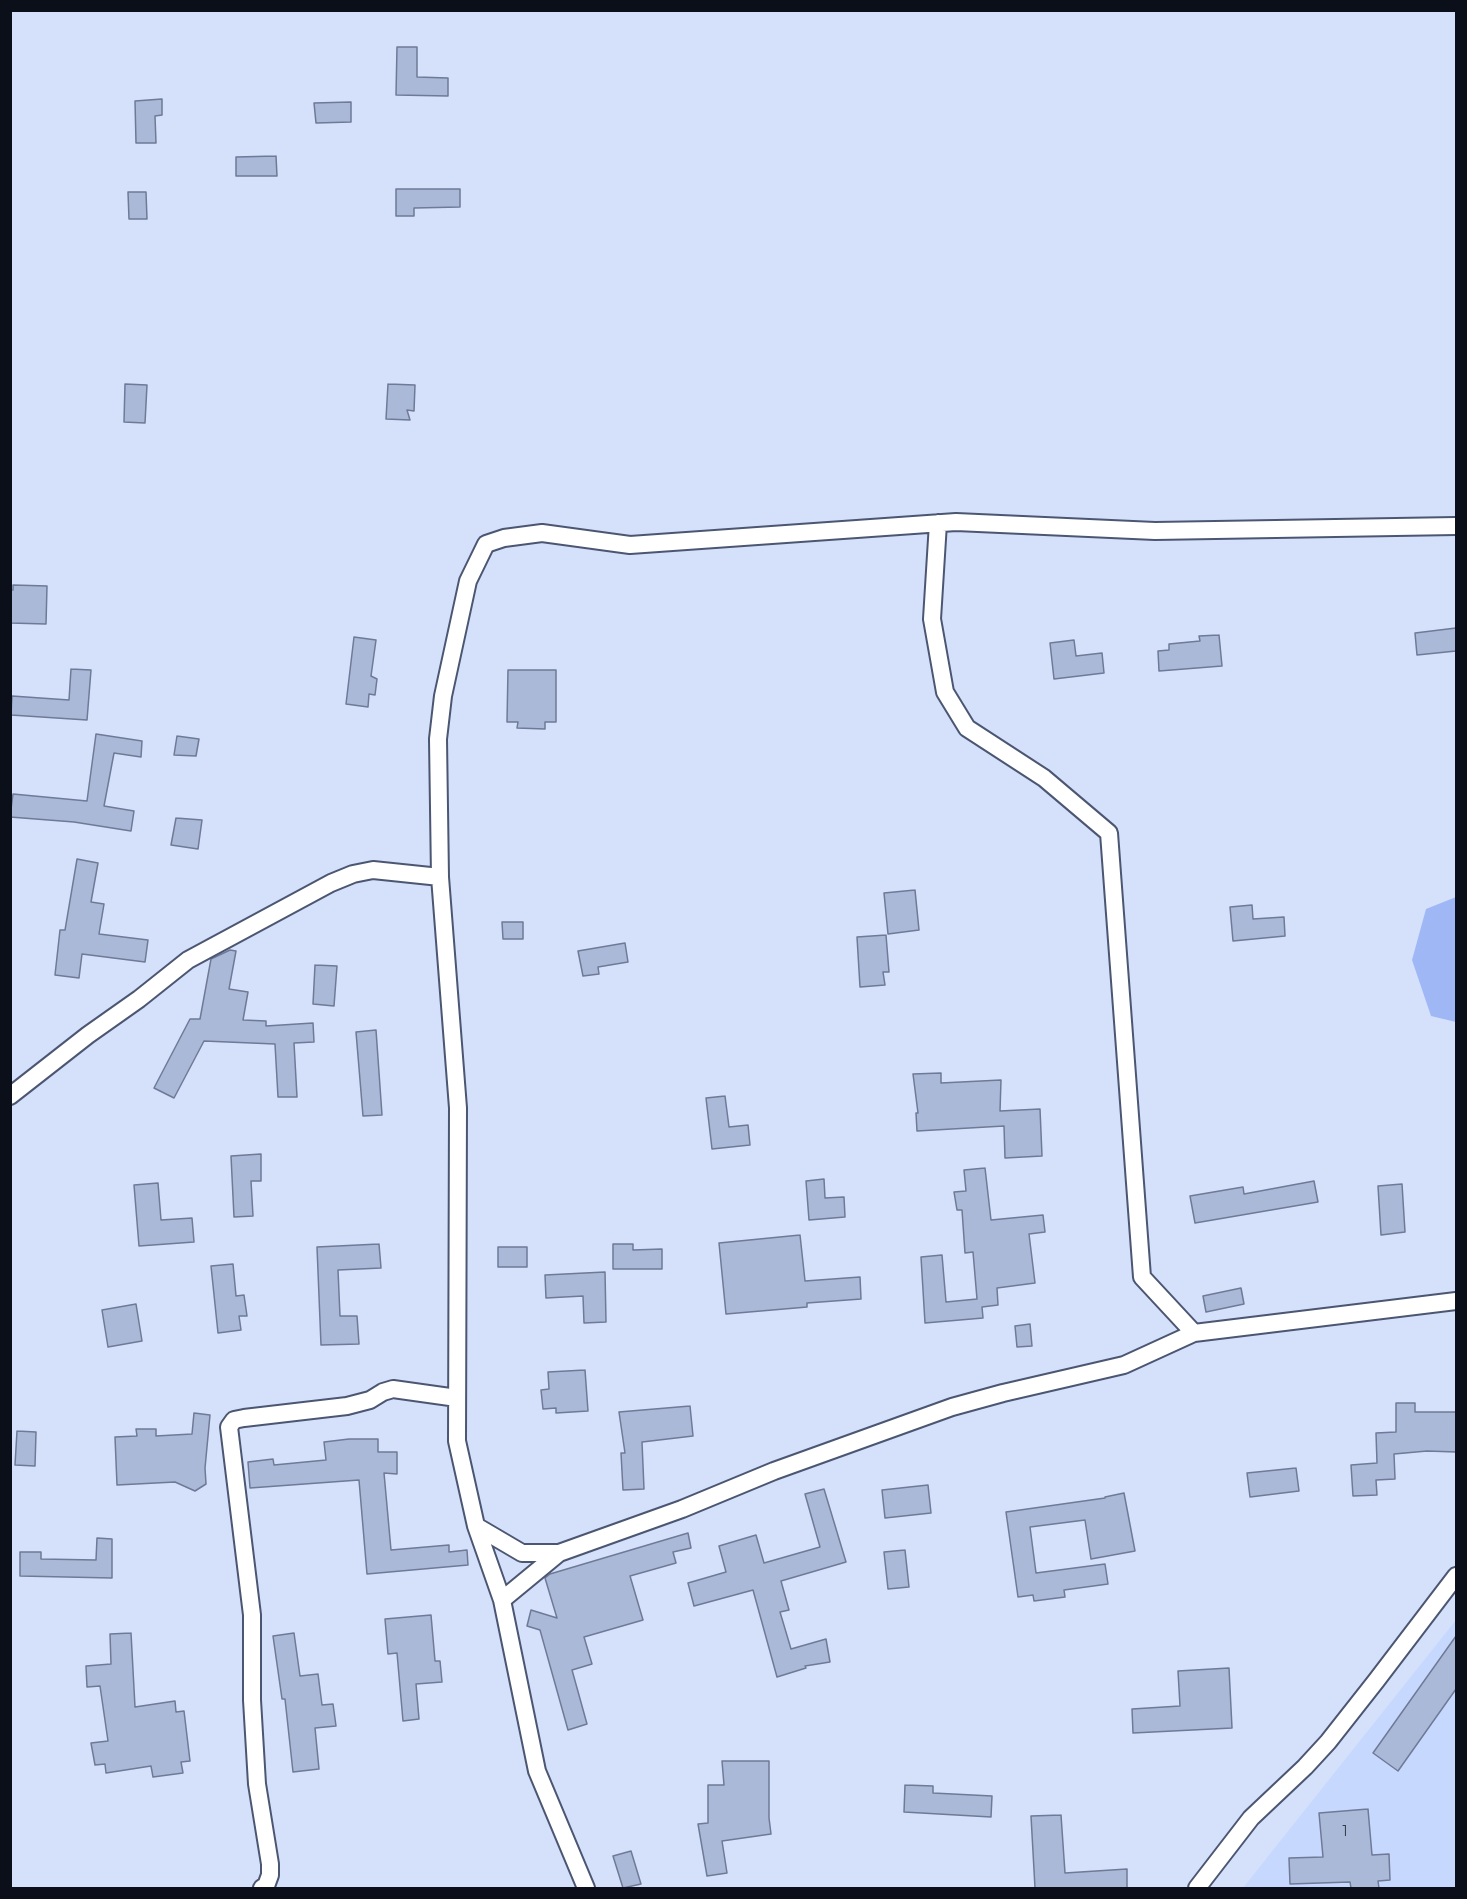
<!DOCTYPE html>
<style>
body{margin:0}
#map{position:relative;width:1467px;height:1899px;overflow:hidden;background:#d5e0fa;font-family:Montserrat,sans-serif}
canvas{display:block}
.frame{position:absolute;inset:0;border:12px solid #0a0f19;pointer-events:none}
</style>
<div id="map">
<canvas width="1467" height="1899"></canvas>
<div class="frame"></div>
</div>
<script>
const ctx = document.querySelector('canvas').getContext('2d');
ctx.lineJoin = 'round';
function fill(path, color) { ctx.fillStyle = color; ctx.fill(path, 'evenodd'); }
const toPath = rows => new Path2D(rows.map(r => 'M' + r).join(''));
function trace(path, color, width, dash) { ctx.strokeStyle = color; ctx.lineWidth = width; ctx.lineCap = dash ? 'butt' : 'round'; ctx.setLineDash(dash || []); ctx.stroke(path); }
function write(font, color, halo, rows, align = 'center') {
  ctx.font = font + ' Montserrat,sans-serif'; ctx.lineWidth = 4.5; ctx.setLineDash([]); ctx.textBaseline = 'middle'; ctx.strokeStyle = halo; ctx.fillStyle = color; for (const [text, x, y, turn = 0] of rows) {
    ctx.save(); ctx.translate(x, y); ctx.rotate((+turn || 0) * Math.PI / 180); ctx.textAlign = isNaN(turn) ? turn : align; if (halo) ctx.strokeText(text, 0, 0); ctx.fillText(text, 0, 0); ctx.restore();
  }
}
fill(toPath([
 [1456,1620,1456,1888,1243,1888,1277,1845]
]), '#c7d8fe');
fill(toPath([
 [1456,897,1456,1022,1431,1016,1412,960,1426,909]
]), '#9fb8f5');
const building = toPath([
 [397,47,417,47,417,77,448,78,448,96,396,95,397,47],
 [162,99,162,115,155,116,156,143,136,143,135,101,162,99],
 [351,102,351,122,316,123,314,103,351,102],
 [276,156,277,176,236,176,236,157,276,156],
 [396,189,460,189,460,207,414,208,414,216,396,216,396,189],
 [128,192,146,192,147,219,129,219,128,192],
 [125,384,147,385,145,423,124,422,125,384],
 [388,384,415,385,414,411,407,410,410,420,386,419,388,384],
 [13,585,47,586,46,624,10,623,10,590,13,590,13,585],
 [1456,628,1456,651,1417,655,1415,633,1456,628],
 [1219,635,1222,666,1159,671,1158,651,1169,650,1169,644,1200,641,1199,636,1219,635],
 [354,637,376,640,371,676,377,679,375,695,369,694,368,707,346,704,354,637],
 [1074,640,1076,656,1102,653,1104,673,1054,679,1050,643,1074,640],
 [71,669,91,670,87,720,11,715,12,696,69,700,71,669],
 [508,670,556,670,556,722,545,722,545,729,517,728,518,722,507,722,508,670],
 [96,734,142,741,141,757,114,753,104,806,134,811,131,831,74,822,10,817,13,794,87,801,96,734],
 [177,736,199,739,196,756,174,755,177,736],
 [176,818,202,820,198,849,171,845,176,818],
 [77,859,98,863,91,902,104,904,99,934,148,940,145,962,82,954,79,978,55,975,60,930,65,930,77,859],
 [915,890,919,930,888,934,884,893,915,890],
 [1252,905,1253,919,1284,917,1285,936,1233,941,1230,907,1252,905],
 [502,922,523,922,523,939,503,939,502,922],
 [886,935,889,972,883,972,885,985,860,987,857,937,886,935],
 [625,943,628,962,598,967,599,974,583,976,578,951,625,943],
 [230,950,236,951,229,989,248,992,243,1020,266,1021,266,1026,313,1023,314,1042,294,1043,297,1097,278,1097,275,1044,204,1041,174,1098,154,1088,190,1019,200,1019,211,959,230,950],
 [315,965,337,966,334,1006,313,1004,315,965],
 [376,1030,382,1115,363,1116,356,1032,376,1030],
 [941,1073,941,1083,1001,1080,1000,1111,1040,1109,1042,1156,1005,1158,1004,1126,917,1131,916,1113,918,1113,913,1074,941,1073],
 [725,1096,729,1127,748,1125,750,1145,712,1149,706,1098,725,1096],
 [261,1154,261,1181,251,1181,253,1216,234,1217,231,1156,261,1154],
 [985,1168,991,1220,1043,1215,1045,1232,1029,1234,1035,1283,997,1288,998,1305,982,1307,983,1318,925,1323,921,1257,942,1255,946,1302,977,1299,973,1252,965,1253,962,1210,957,1210,954,1192,966,1191,964,1170,985,1168],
 [824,1179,825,1198,844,1197,845,1217,809,1220,806,1181,824,1179],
 [1314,1181,1318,1202,1195,1223,1190,1196,1243,1187,1244,1194,1314,1181],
 [158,1183,161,1220,192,1218,194,1242,139,1246,134,1185,158,1183],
 [1402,1184,1405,1232,1381,1235,1378,1186,1402,1184],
 [800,1235,805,1281,860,1277,861,1299,807,1303,807,1307,726,1314,719,1243,800,1235],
 [379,1244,381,1268,338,1270,340,1316,357,1316,359,1344,321,1345,317,1247,379,1244],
 [613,1244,633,1244,633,1250,662,1249,662,1269,613,1269,613,1244],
 [498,1247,527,1247,527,1267,498,1267,498,1247],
 [233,1264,236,1296,244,1295,247,1316,239,1316,241,1330,218,1333,211,1266,233,1264],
 [605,1272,606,1322,584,1323,583,1296,546,1298,545,1275,605,1272],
 [1241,1288,1244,1304,1206,1312,1203,1296,1241,1288],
 [136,1304,142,1341,108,1347,102,1310,136,1304],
 [1030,1324,1032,1346,1017,1347,1015,1326,1030,1324],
 [585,1370,588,1411,556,1413,556,1408,543,1409,541,1390,549,1389,548,1372,585,1370],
 [1396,1403,1415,1403,1415,1412,1456,1412,1456,1452,1427,1451,1394,1454,1395,1479,1376,1480,1377,1495,1353,1496,1351,1465,1377,1463,1376,1433,1396,1432,1396,1403],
 [690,1406,693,1436,642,1442,644,1489,623,1490,621,1453,625,1453,619,1412,690,1406],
 [194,1413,210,1415,205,1468,206,1484,195,1491,175,1482,117,1485,115,1437,137,1436,136,1429,156,1429,156,1436,192,1434,194,1413],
 [17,1431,36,1432,35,1466,15,1465,17,1431],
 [349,1439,378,1439,378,1452,397,1452,397,1474,384,1473,391,1550,449,1545,449,1552,467,1550,468,1565,367,1574,359,1480,250,1488,248,1462,273,1459,274,1465,326,1460,324,1442,349,1439],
 [1296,1468,1299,1491,1250,1497,1247,1473,1296,1468],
 [928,1485,931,1513,885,1518,882,1490,928,1485],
 [824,1489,846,1562,781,1581,789,1610,780,1612,791,1649,826,1639,830,1662,805,1666,806,1668,777,1677,753,1590,694,1606,688,1583,726,1572,719,1546,756,1535,764,1563,820,1547,805,1494,824,1489],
 [1124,1493,1135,1551,1091,1559,1085,1520,1030,1527,1036,1573,1105,1564,1108,1584,1064,1590,1065,1597,1034,1601,1033,1595,1018,1597,1006,1512,1105,1498,1105,1497,1124,1493],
 [688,1533,691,1548,673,1552,676,1563,630,1576,643,1620,584,1637,592,1664,572,1670,587,1724,568,1730,540,1630,527,1626,531,1610,557,1618,545,1578,550,1574,688,1533],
 [97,1538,112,1539,112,1578,20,1576,20,1552,41,1552,41,1559,96,1560,97,1538],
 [905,1550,909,1587,888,1589,884,1552,905,1550],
 [431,1615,435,1661,440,1661,442,1682,416,1684,419,1719,403,1721,397,1653,388,1654,385,1619,431,1615],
 [131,1633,135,1707,175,1701,176,1712,184,1711,190,1761,181,1762,183,1773,153,1777,151,1766,106,1773,105,1764,95,1765,91,1743,108,1741,100,1686,87,1687,86,1666,111,1664,110,1634,131,1633],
 [294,1633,300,1676,318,1674,322,1705,333,1704,336,1726,315,1728,319,1769,293,1772,285,1699,282,1699,273,1636,294,1633],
 [1456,1636,1456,1689,1398,1771,1373,1753,1456,1636],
 [1229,1668,1232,1728,1133,1733,1132,1709,1180,1706,1178,1671,1229,1668],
 [722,1761,769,1761,769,1818,771,1834,722,1841,727,1873,707,1876,698,1824,708,1823,708,1785,724,1785,722,1761],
 [905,1785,933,1786,933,1793,992,1796,991,1817,904,1812,905,1785],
 [1368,1809,1372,1855,1389,1854,1390,1880,1378,1881,1379,1888,1351,1888,1350,1882,1290,1884,1289,1858,1323,1857,1319,1813,1368,1809],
 [1061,1815,1065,1873,1127,1869,1127,1888,1035,1888,1031,1816,1061,1815],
 [631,1851,641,1884,623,1888,613,1856,631,1851]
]);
fill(building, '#abb9d8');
trace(building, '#6e7a97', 1.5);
const street = toPath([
 [938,523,932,619,945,692,967,728,1044,778,1109,833,1142,1277,1194,1333],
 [10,1096,88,1035,139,999,188,960,331,883,353,874,373,870,440,877],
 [476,1526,522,1553,559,1553,682,1509,774,1471,952,1407,1003,1393,1124,1365,1194,1333,1456,1301],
 [502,1600,559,1553],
 [262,1888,266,1886,270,1875,270,1864,257,1784,252,1700,252,1615,229,1427,234,1420,244,1418,347,1406,370,1400,383,1392,393,1389,457,1398],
 [586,1888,537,1771,502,1600,476,1526,457,1441,458,1108,440,877,438,739,443,696,468,581,486,544,504,538,542,533,630,545,956,522,1155,531,1456,526],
 [1197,1888,1251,1818,1305,1767,1328,1742,1376,1681,1456,1576]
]);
trace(street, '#4b5772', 20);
trace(street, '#fff', 16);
write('14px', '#323a49', null, [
 ["1",1345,1832]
]);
</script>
